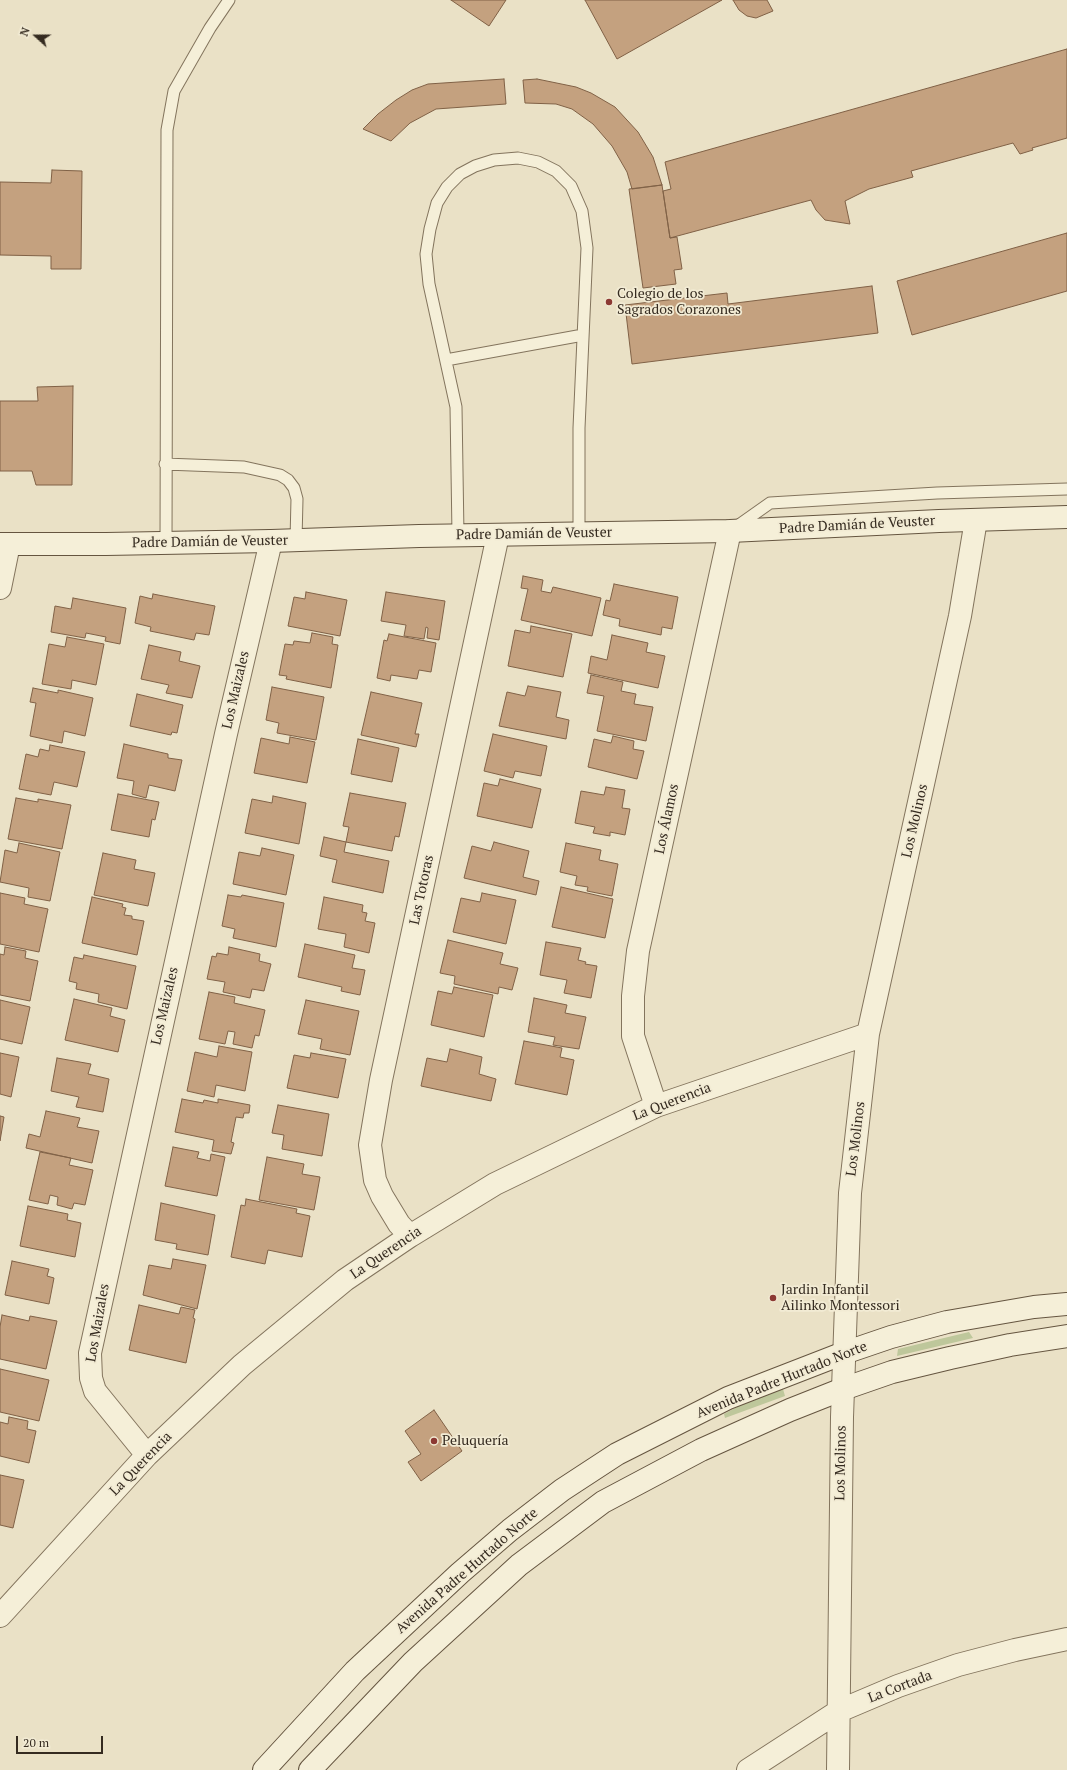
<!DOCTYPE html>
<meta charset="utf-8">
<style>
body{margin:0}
#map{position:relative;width:1067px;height:1770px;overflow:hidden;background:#eae1c6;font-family:"PT Serif",serif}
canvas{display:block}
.north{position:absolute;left:16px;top:16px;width:40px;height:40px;-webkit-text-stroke:3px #f2ebd4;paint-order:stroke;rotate:291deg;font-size:11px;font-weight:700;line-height:16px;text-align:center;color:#352b20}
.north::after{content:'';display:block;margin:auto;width:14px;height:18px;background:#352b20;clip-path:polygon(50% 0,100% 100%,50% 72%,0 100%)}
.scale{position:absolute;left:16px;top:1736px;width:87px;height:18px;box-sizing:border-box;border:2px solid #352b20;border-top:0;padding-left:5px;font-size:12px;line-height:14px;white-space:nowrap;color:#352b20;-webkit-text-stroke:3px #f2ebd4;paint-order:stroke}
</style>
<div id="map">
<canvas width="1067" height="1770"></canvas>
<div class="north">N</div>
<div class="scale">20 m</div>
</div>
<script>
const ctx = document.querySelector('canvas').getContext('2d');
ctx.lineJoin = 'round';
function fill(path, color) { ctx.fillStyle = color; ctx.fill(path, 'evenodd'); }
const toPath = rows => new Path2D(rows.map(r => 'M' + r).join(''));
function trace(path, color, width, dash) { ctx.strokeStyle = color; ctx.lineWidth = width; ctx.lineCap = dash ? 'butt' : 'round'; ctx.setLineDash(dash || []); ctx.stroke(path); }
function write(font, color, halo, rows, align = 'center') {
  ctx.font = font + ' "PT Serif",serif'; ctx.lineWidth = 3.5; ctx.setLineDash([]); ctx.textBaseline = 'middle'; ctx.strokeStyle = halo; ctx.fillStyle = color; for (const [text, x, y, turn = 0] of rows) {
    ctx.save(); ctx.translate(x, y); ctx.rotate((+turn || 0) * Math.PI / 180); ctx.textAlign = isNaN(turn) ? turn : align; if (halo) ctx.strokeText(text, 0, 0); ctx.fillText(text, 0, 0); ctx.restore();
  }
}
fill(toPath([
 [969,1332,973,1338,897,1356,898,1349],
 [783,1389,785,1396,725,1418,724,1414,739,1406]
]), '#bec79b');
const building = toPath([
 [451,0,506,0,489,26,451,0],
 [585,0,722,0,617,59,585,0],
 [733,0,767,0,773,11,756,18,747,16,739,10,733,0],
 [1067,49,1067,138,1032,148,1033,150,1020,154,1013,143,911,171,913,177,869,189,845,201,850,224,825,220,816,210,811,200,670,238,663,191,671,189,665,162,1067,49],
 [504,79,506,104,436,109,410,123,391,141,363,129,378,114,396,100,412,90,428,84,504,79],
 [537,79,576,87,591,93,615,107,638,132,653,157,662,185,632,189,627,172,612,146,593,124,572,109,556,104,525,103,523,80,537,79],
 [52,170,82,171,81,269,51,269,51,256,0,255,0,182,51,183,52,170],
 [662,185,670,238,677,237,682,269,674,270,676,284,643,288,629,189,662,185],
 [1067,233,1067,291,912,335,897,281,1067,233],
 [872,286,878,333,632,364,625,305,727,293,728,304,872,286],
 [73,386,72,485,36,485,32,471,0,471,0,401,38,401,37,387,73,386],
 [523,576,543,580,541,591,551,593,553,587,601,598,592,636,521,620,528,589,521,588,523,576],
 [614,584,678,597,672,629,662,627,661,635,619,626,620,619,603,615,606,600,610,601,614,584],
 [306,592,347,600,340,636,288,626,294,597,305,599,306,592],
 [386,592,445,601,439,640,427,638,428,628,426,627,424,639,404,636,406,625,381,621,386,592],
 [153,594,215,606,209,635,196,633,194,640,150,631,151,627,135,623,140,596,152,599,153,594],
 [73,598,126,608,120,644,105,641,106,637,86,633,85,638,51,632,55,606,71,609,73,598],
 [531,626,572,634,563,677,508,666,515,630,530,633,531,626],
 [312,633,333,637,332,644,338,645,331,688,286,679,287,676,279,675,285,644,293,645,294,641,310,643,312,633],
 [389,634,436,643,431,672,419,670,417,679,391,675,390,681,377,678,384,640,387,641,389,634],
 [612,635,648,643,646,652,665,656,658,688,588,673,591,656,607,660,612,635],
 [67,637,104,644,96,685,72,680,71,689,42,684,49,644,65,647,67,637],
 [149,645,181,652,179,661,200,666,192,698,166,693,169,685,141,679,149,645],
 [591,675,623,682,621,691,636,694,634,704,653,707,646,741,597,731,604,696,587,693,591,675],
 [528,686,561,692,556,717,569,720,566,739,499,726,507,692,525,696,528,686],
 [272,687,324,697,316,740,277,733,279,723,266,720,272,687],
 [33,688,58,693,58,690,93,698,85,736,64,731,62,743,30,736,36,703,30,702,33,688],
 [371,692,422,703,415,734,419,734,416,747,361,735,371,692],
 [137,694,183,705,177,733,172,732,171,735,130,726,137,694],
 [493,734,547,746,541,776,515,771,513,778,484,771,493,734],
 [613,736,634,741,633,749,644,751,637,779,588,767,594,739,611,743,613,736],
 [290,737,315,742,307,783,254,773,261,738,289,744,290,737],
 [358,739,399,748,392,782,351,774,358,739],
 [124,744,168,754,168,758,182,760,175,791,149,785,146,798,132,794,134,781,117,778,124,744],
 [50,745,85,752,77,787,54,782,51,795,19,789,26,754,38,757,40,749,49,751,50,745],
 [500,779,541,789,532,828,477,816,484,783,498,786,500,779],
 [606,787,625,790,622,808,630,809,625,835,610,832,610,836,593,833,595,827,575,823,581,791,604,795,606,787],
 [350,793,406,803,399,837,395,836,392,851,346,842,349,827,343,826,350,793],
 [118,794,159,802,155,820,152,819,149,837,111,830,118,794],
 [273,796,306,803,299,844,245,833,252,799,272,803,273,796],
 [16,798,38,802,38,799,71,805,62,849,8,839,16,798],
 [324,837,346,842,344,852,389,861,383,893,332,882,337,860,320,856,324,837],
 [494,842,529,851,523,877,539,881,536,895,464,878,472,846,491,851,494,842],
 [19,843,60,852,50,901,28,897,29,888,0,882,5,850,17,853,19,843],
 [566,843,601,850,599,860,618,864,612,896,587,891,588,887,575,885,577,876,560,872,566,843],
 [262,848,294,855,286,895,233,884,239,852,260,856,262,848],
 [103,853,136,860,134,869,155,873,148,906,94,895,103,853],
 [561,887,613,899,605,938,552,927,561,887],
 [0,893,25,898,24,904,48,909,39,952,0,944,0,893],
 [482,893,516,900,506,944,453,932,461,898,480,902,482,893],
 [228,895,241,897,242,895,284,903,276,947,233,938,235,929,222,926,228,895],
 [92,897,123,904,122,907,126,908,124,915,132,916,132,919,144,921,137,955,82,943,92,897],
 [324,897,363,905,362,912,367,913,365,921,375,923,369,953,344,947,346,934,318,929,324,897],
 [448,940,503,953,500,964,518,968,512,990,499,987,498,994,454,984,455,976,440,973,448,940],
 [546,942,581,948,578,960,586,962,585,964,597,966,591,998,564,993,567,980,540,975,546,942],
 [305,944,355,955,352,968,365,970,360,995,341,991,342,987,298,977,305,944],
 [5,947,26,951,25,958,38,961,30,1001,0,995,0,954,4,955,5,947],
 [229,947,260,954,259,961,271,964,264,991,252,989,250,998,223,992,225,982,207,979,212,956,216,957,217,953,228,955,229,947],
 [84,955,136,966,127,1009,98,1002,99,994,76,989,77,983,69,981,74,957,83,959,84,955],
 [454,987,493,995,484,1037,431,1025,438,991,452,994,454,987],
 [209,992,235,997,234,1003,265,1010,259,1036,255,1035,252,1048,233,1044,235,1032,228,1031,225,1044,199,1039,209,992],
 [534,998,567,1005,565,1013,586,1017,579,1049,553,1045,555,1037,528,1032,534,998],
 [74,999,112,1008,110,1016,125,1020,118,1052,65,1040,74,999],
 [0,1000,30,1007,22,1044,0,1039,0,1000],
 [306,1000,359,1011,350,1055,320,1049,322,1039,298,1034,306,1000],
 [524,1041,562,1048,560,1057,574,1060,567,1095,515,1084,524,1041],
 [219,1046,252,1052,245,1091,216,1085,214,1097,187,1091,195,1052,217,1057,219,1046],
 [450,1049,482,1057,479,1074,496,1079,491,1101,421,1086,427,1058,447,1062,450,1049],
 [0,1053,19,1057,11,1097,0,1094,0,1053],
 [311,1053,346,1059,338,1098,287,1088,294,1055,310,1058,311,1053],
 [57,1058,91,1064,88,1074,109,1079,103,1112,76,1107,79,1097,51,1091,57,1058],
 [182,1099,203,1103,204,1100,218,1103,218,1099,250,1105,249,1113,244,1113,243,1118,236,1117,231,1142,234,1143,231,1154,212,1151,214,1140,175,1132,182,1099],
 [278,1105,329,1114,322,1156,282,1149,284,1135,272,1133,278,1105],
 [46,1111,80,1118,77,1127,99,1131,92,1163,26,1148,29,1134,40,1137,46,1111],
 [0,1116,4,1117,0,1141,0,1116],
 [173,1147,199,1152,197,1158,210,1161,211,1154,225,1157,217,1196,165,1186,173,1147],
 [40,1152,71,1158,69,1165,93,1170,85,1205,74,1203,72,1209,57,1205,58,1197,50,1195,48,1204,29,1200,40,1152],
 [267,1157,304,1164,302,1174,320,1177,314,1210,259,1200,267,1157],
 [246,1199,297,1209,296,1213,310,1216,302,1257,268,1250,265,1264,231,1257,241,1205,245,1206,246,1199],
 [161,1203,215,1215,208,1255,176,1249,177,1244,155,1240,161,1203],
 [28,1206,68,1214,67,1220,81,1223,75,1257,20,1246,28,1206],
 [173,1259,206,1265,197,1309,143,1295,149,1265,171,1269,173,1259],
 [12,1261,49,1269,47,1276,54,1278,49,1304,5,1295,12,1261],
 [139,1305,179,1314,181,1307,195,1310,193,1318,195,1319,186,1363,129,1350,139,1305],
 [2,1315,29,1321,30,1316,57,1321,46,1369,0,1359,0,1327,2,1315],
 [0,1369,49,1380,39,1421,0,1412,0,1369],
 [434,1410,462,1451,421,1481,408,1462,421,1454,405,1431,434,1410],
 [9,1417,28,1421,27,1429,36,1431,29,1463,0,1456,0,1422,8,1424,9,1417],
 [0,1475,24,1480,13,1528,0,1525,0,1475]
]);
fill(building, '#c4a17f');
trace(building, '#806146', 1);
const lane = toPath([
 [446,360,583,335],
 [165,464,244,467,280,475,288,480,294,488,297,499,296,540],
 [736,527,770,503,937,493,1067,489],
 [458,535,456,407,429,284,426,254,430,229,437,203,447,187,460,174,475,166,494,160,518,158,538,162,556,171,571,186,582,211,587,248,579,428,579,534],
 [166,543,167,130,174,91,210,28,229,0]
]);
const street = toPath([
 [0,588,9,544],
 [656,1106,633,1036,633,996,638,951,730,531],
 [410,1236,399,1224,382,1196,375,1180,370,1145,381,1080,498,535],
 [147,1455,95,1391,91,1378,90,1353,226,734,271,541],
 [0,1616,147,1455,242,1365,345,1280,410,1236,495,1184,656,1106,868,1034],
 [748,1770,839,1711,898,1686,958,1665,1015,1650,1067,1639],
 [838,1770,842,1417,850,1193,868,1034,960,616,976,520]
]);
const secondary = toPath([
 [0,544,106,544,271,541,419,536,730,531,939,521,1067,517],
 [264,1770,355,1671,460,1573,510,1530,562,1490,617,1454,728,1398,844,1353,891,1337,947,1322,1034,1307,1067,1304],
 [310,1770,413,1662,519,1565,603,1502,701,1450,790,1410,843,1389,892,1372,950,1358,1010,1345,1067,1336]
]);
trace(lane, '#83745d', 13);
trace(street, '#83745d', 24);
trace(secondary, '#655540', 24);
trace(lane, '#f5efd8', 11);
trace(street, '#f5efd8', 22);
trace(secondary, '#f5efd8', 22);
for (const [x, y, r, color] of [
 [609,302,4,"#8c3933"],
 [773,1298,4,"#8c3933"],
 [434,1441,4,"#8c3933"]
]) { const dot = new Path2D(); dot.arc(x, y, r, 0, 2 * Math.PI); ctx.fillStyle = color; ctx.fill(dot); trace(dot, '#f2ebd4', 1.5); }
write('14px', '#352b20', '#f2ebd4', [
 ["Colegio de los",617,294],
 ["Sagrados Corazones",617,310],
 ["Jardin Infantil",781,1290],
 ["Ailinko Montessori",781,1306],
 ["Peluquería",442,1441]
], 'left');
write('14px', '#352b20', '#f2ebd4', [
 ["Padre Damián de Veuster",857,525,-3],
 ["Padre Damián de Veuster",534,534,-1],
 ["Padre Damián de Veuster",210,542,-1],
 ["Los Maizales",236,690,-77],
 ["Los Álamos",667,819,-78],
 ["Los Molinos",915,821,-77],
 ["Las Totoras",422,890,-78],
 ["Los Maizales",165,1006,-77],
 ["La Querencia",672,1102,-21],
 ["Los Molinos",856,1139,-83],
 ["La Querencia",386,1253,-34],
 ["Los Maizales",98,1323,-80],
 ["Avenida Padre Hurtado Norte",782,1380,-22],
 ["Los Molinos",841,1463,-89],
 ["La Querencia",141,1464,-46],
 ["Avenida Padre Hurtado Norte",467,1571,-41],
 ["La Cortada",900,1687,-21]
]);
</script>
